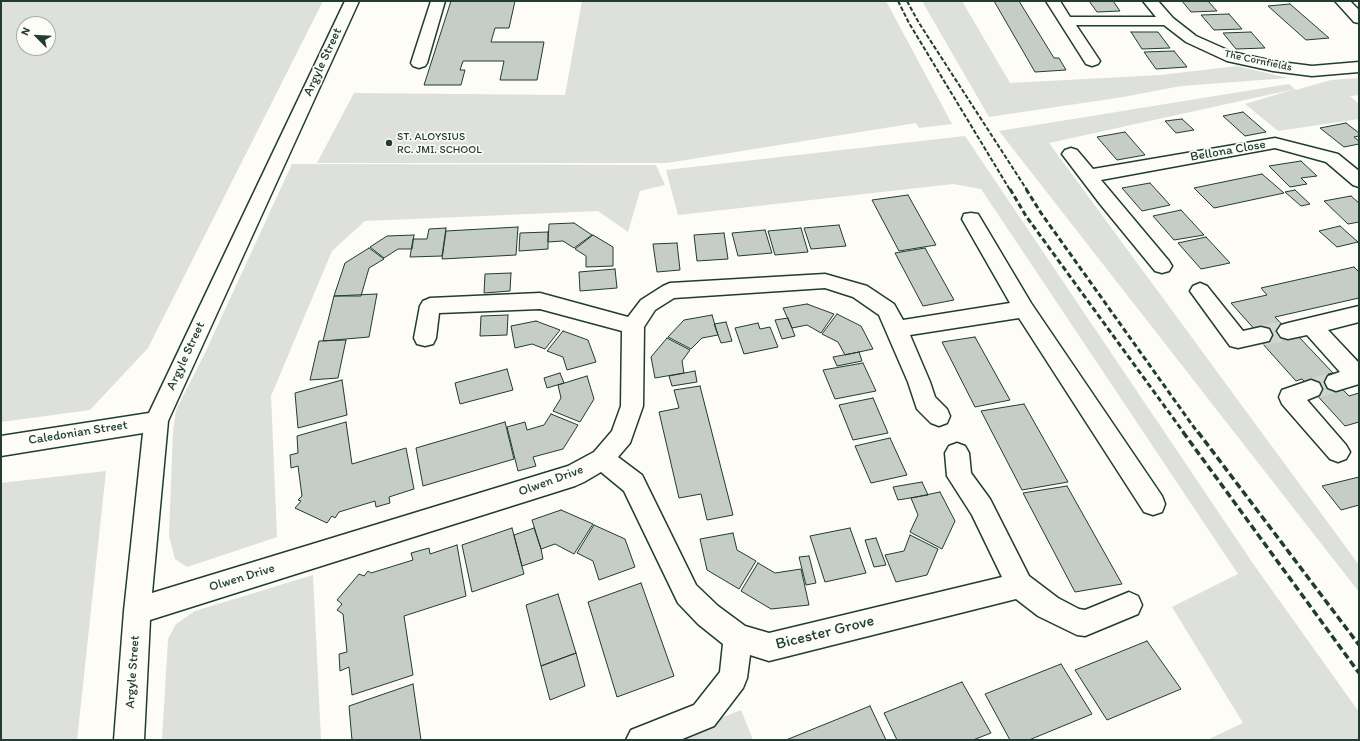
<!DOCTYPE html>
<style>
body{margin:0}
#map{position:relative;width:1360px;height:741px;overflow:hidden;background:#fdfcf7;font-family:Itim,sans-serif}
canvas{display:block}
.frame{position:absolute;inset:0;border:2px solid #1f3d34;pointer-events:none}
.north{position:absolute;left:16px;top:16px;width:40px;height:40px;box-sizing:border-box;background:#fdfcf7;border:1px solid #a4b0a9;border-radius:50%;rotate:294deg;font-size:11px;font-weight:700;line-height:16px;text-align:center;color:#1f3d34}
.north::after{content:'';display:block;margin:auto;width:14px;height:18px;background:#1f3d34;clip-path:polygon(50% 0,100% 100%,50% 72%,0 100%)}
</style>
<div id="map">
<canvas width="1360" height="741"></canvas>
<div class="frame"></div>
<div class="north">N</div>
</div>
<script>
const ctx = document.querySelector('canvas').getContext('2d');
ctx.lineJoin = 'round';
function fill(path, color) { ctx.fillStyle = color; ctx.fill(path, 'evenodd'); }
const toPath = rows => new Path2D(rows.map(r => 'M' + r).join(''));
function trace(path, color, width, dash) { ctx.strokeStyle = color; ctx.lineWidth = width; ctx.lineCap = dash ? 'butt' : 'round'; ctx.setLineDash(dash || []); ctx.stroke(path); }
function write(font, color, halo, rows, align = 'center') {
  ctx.font = font + ' Itim,sans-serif'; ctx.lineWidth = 3.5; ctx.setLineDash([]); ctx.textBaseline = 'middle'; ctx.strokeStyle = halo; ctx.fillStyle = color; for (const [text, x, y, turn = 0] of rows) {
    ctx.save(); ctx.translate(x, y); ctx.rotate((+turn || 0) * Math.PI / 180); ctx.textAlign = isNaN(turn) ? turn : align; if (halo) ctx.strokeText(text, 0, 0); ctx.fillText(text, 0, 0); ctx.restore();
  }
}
fill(toPath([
 [1,1,323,1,148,348,90,410,1,422],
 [24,24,48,24,48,48,24,48],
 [582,1,886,1,952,124,919,128,916,123,667,163,317,163,354,93,565,95],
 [922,1,962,1,1010,83,1161,75,1237,66,1288,78,1181,86,1123,97,989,117],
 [1359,78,1359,95,1350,96,1359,104,1359,119,1278,131,1245,104,1295,89,1049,143,1359,565,1359,592,999,131,1289,84,1296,90,1331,80],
 [965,136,1254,565,1359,712,1359,740,1207,740,1243,723,1172,607,1238,574,981,189,953,184,678,215,666,170],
 [292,164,656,165,665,185,640,191,628,232,598,211,365,221,332,251,271,396,277,537,187,567,175,559,169,536,173,431,176,410,205,353],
 [106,471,77,740,1,740,1,483],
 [313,575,321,740,162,740,168,639,176,624,195,611],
 [741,710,753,740,665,740]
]), '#dde0db');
const building = toPath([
 [451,1,515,1,509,28,495,28,491,42,544,42,537,80,500,80,504,61,463,61,460,70,465,70,461,85,424,85,451,1],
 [994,1,1019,1,1054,58,1059,58,1066,70,1035,72,994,1],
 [1089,1,1113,1,1120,11,1097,12,1089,1],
 [1182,1,1208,1,1217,11,1191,12,1182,1],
 [1290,4,1329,38,1306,40,1268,6,1290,4],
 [1229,14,1242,29,1214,30,1201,15,1229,14],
 [1131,32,1158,32,1170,48,1142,49,1131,32],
 [1251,32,1265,48,1236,49,1223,33,1251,32],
 [1174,51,1187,67,1156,69,1144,52,1174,51],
 [1243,112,1266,132,1245,136,1223,116,1243,112],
 [1182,119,1194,130,1176,133,1165,121,1182,119],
 [1346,123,1359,133,1359,136,1354,137,1359,141,1359,144,1344,147,1320,128,1346,123],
 [1125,132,1145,155,1117,160,1097,137,1125,132],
 [1301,161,1317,176,1301,178,1307,184,1290,187,1269,166,1301,161],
 [1262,174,1284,193,1214,208,1194,188,1262,174],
 [1150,183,1170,205,1142,211,1122,188,1150,183],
 [1295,190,1310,204,1301,206,1285,192,1295,190],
 [908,195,936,245,899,251,872,200,908,195],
 [1351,196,1359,203,1359,222,1348,224,1324,201,1351,196],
 [1181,210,1204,235,1174,240,1153,216,1181,210],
 [574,223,592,235,574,248,563,241,548,242,549,224,574,223],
 [839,225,846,246,811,249,804,228,839,225],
 [1340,226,1358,242,1337,247,1319,231,1340,226],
 [518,227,516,255,442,259,446,231,518,227],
 [446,228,442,256,410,257,413,239,427,239,429,229,446,228],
 [801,228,808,252,775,255,768,231,801,228],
 [765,230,772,253,738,256,732,233,765,230],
 [548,232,548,249,519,251,520,233,548,232],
 [724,233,728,259,697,261,694,235,724,233],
 [414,235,412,249,398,249,384,258,370,247,387,236,414,235],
 [593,235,613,247,613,266,586,267,586,256,575,249,593,235],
 [1206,237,1230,263,1201,269,1178,243,1206,237],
 [677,243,680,270,657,272,653,244,677,243],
 [369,248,384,259,369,268,361,296,334,296,345,263,369,248],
 [925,248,954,300,923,306,895,253,925,248],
 [1354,267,1359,272,1359,298,1275,317,1294,337,1298,336,1333,373,1328,374,1349,396,1359,393,1359,422,1345,426,1302,379,1296,381,1262,343,1266,342,1231,303,1267,295,1261,288,1354,267],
 [615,269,617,288,580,291,579,272,615,269],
 [511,273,510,291,484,293,485,274,511,273],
 [377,294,369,337,323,341,334,296,377,294],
 [807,304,834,314,821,333,807,325,792,328,783,308,807,304],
 [837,314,861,326,873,349,845,355,838,342,822,334,837,314],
 [508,315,507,335,480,336,481,316,508,315],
 [712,315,718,335,702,338,691,349,668,337,684,320,712,315],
 [788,318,795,336,782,339,775,320,788,318],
 [536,321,560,330,545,349,532,344,515,348,511,326,536,321],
 [726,322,732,341,721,343,714,324,726,322],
 [758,323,760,329,770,327,778,347,744,354,735,328,758,323],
 [563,331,588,340,596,362,567,370,563,357,547,351,563,331],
 [975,337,1010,400,975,407,942,342,975,337],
 [667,338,690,350,682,361,684,373,655,378,651,357,667,338],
 [346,340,338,378,310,380,319,341,346,340],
 [859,352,862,361,837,366,833,357,859,352],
 [863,363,876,391,835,399,823,370,863,363],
 [507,369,513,390,460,404,455,383,507,369],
 [695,371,697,382,672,386,669,376,695,371],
 [560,373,564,383,547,388,544,378,560,373],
 [587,376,594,399,580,422,553,411,561,398,558,385,587,376],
 [342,380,347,415,298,428,295,393,342,380],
 [700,386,733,515,707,520,701,494,679,498,659,412,679,408,674,390,700,386],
 [873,398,888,433,853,440,839,405,873,398],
 [1024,404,1068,482,1022,490,981,411,1024,404],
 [551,414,578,425,563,449,533,457,536,466,518,471,507,427,525,422,527,430,544,425,551,414],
 [346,422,352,464,406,448,414,489,389,497,390,503,376,507,375,501,339,512,335,518,332,516,327,523,295,508,301,501,298,500,302,496,298,466,291,468,290,455,298,453,297,436,346,422],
 [505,422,514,459,423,486,416,448,505,422],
 [890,438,907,475,871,483,855,446,890,438],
 [1359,477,1359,505,1341,510,1322,486,1359,477],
 [922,482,928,495,898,500,893,487,922,482],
 [1067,486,1122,584,1075,592,1023,493,1067,486],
 [940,492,955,521,942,549,910,532,918,515,911,498,940,492],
 [561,510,593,524,574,554,555,544,541,549,532,520,561,510],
 [594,525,625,539,635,567,599,580,593,561,577,553,594,525],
 [512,528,524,574,472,592,462,545,512,528],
 [534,528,541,549,543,559,522,566,514,535,534,528],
 [850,528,866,573,825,582,810,536,850,528],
 [733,533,737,550,756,561,739,589,707,570,700,539,733,533],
 [910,535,938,549,927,575,896,582,885,555,904,551,910,535],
 [876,538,886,565,874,567,865,540,876,538],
 [457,545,466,596,404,616,413,675,352,695,349,667,340,671,339,654,347,652,343,614,337,610,342,604,337,600,359,574,364,576,368,571,371,573,413,560,411,553,429,548,430,554,457,545],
 [809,556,816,583,806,585,799,557,809,556],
 [758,563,775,573,801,569,809,605,771,609,741,591,758,563],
 [641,583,674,676,617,697,588,602,641,583],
 [558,594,576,653,541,666,526,605,558,594],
 [1147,641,1181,689,1107,720,1075,670,1147,641],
 [576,653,585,686,550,700,541,666,576,653],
 [1061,664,1092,714,1029,740,1010,740,985,694,1061,664],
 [962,682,991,733,973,740,897,740,884,713,962,682],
 [413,684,421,740,352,740,349,706,413,684],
 [870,706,886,740,786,740,870,706]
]);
fill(building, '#c6cdc7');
trace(building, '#1f3d34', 1);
trace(toPath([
 [1261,335,1288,331],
 [1311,389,1336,382]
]), '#d1d6d0', 20, [20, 10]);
const minor = toPath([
 [345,1,359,1,168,421,152,593,568,466,594,452,612,431,621,406,622,331,540,309,439,313,436,338,433,344,425,346,417,344,414,338,420,306,423,301,430,298,540,293,628,317,641,300,663,286,670,283,825,274,867,286,894,304,903,320,1010,303,962,219,964,214,971,213,978,214,1031,303,1162,496,1165,504,1162,512,1153,515,1144,512,1019,318,910,335,930,382,935,397,947,409,950,416,947,423,939,426,931,423,917,409,908,382,879,315,853,297,825,288,674,298,655,310,644,327,643,406,630,443,618,457,642,475,696,585,718,606,745,626,769,633,1002,577,972,515,947,476,945,453,949,446,957,443,965,446,969,453,971,473,990,499,1029,576,1058,598,1079,609,1085,610,1129,592,1138,596,1142,605,1138,614,1085,636,1077,635,1038,616,1016,599,769,661,750,655,747,678,743,688,714,726,680,740,626,740,631,730,694,705,720,672,723,644,698,624,678,603,624,491,601,472,584,482,575,486,150,620,144,740,114,740,124,611,143,433,1,456,1,436,149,413,345,1],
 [431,1,445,1,427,63,425,66,419,68,413,66,411,63,431,1],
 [1046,1,1060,1,1070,17,1156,17,1143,1,1158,1,1173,18,1196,36,1232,52,1273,61,1312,66,1359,62,1359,72,1312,76,1273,71,1227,61,1186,42,1164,25,1076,25,1100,61,1098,64,1092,66,1086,64,1046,1],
 [1335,1,1350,1,1359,10,1359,23,1354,22,1335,1],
 [1275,138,1338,154,1359,171,1359,187,1353,185,1326,162,1275,148,1101,180,1169,261,1172,266,1169,271,1162,273,1155,271,1100,204,1062,154,1065,150,1071,148,1077,150,1093,169,1275,138],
 [1200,283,1207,286,1243,331,1261,327,1269,329,1272,335,1269,341,1238,348,1230,346,1190,291,1193,286,1200,283],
 [1359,306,1359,322,1328,330,1359,363,1359,384,1336,391,1328,388,1325,382,1328,376,1340,372,1307,335,1288,339,1281,337,1277,331,1281,325,1288,323,1359,306],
 [1311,380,1319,383,1322,389,1319,395,1307,400,1346,445,1350,452,1346,459,1338,462,1330,459,1282,404,1279,397,1282,390,1311,380]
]);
trace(minor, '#1f3d34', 3);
fill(minor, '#fdfcf7');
trace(toPath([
 [898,1,909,23,1010,190],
 [907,1,919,23,1027,190]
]), '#1f3d34', 2, [4.5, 2]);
trace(toPath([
 [1010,189,1026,216,1184,433],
 [1026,189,1041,213,1198,433]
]), '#1f3d34', 3, [5.5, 3]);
trace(toPath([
 [1183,432,1359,673],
 [1198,432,1359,645]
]), '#1f3d34', 3.5, [7, 3.5]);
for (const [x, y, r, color] of [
 [389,143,4,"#1f3d34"]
]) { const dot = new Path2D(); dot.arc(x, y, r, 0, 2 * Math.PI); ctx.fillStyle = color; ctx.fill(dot); trace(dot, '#fdfcf7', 1.5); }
write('11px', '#1f3d34', '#fdfcf7', [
 ["The Cornfields",1258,61,12]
]);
write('11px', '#1f3d34', '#fdfcf7', [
 ["ST. ALOYSIUS",397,137],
 ["RC. JMI. SCHOOL",397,150]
], 'left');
write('13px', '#1f3d34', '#fdfcf7', [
 ["Argyle Street",323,62,-65],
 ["Bellona Close",1228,151,-10],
 ["Argyle Street",186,356,-65],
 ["Caledonian Street",78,433,-9],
 ["Olwen Drive",551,481,-20],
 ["Olwen Drive",242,578,-17],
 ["Argyle Street",133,672,-86]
]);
write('16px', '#1f3d34', '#fdfcf7', [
 ["Bicester Grove",825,633,-14]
]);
</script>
